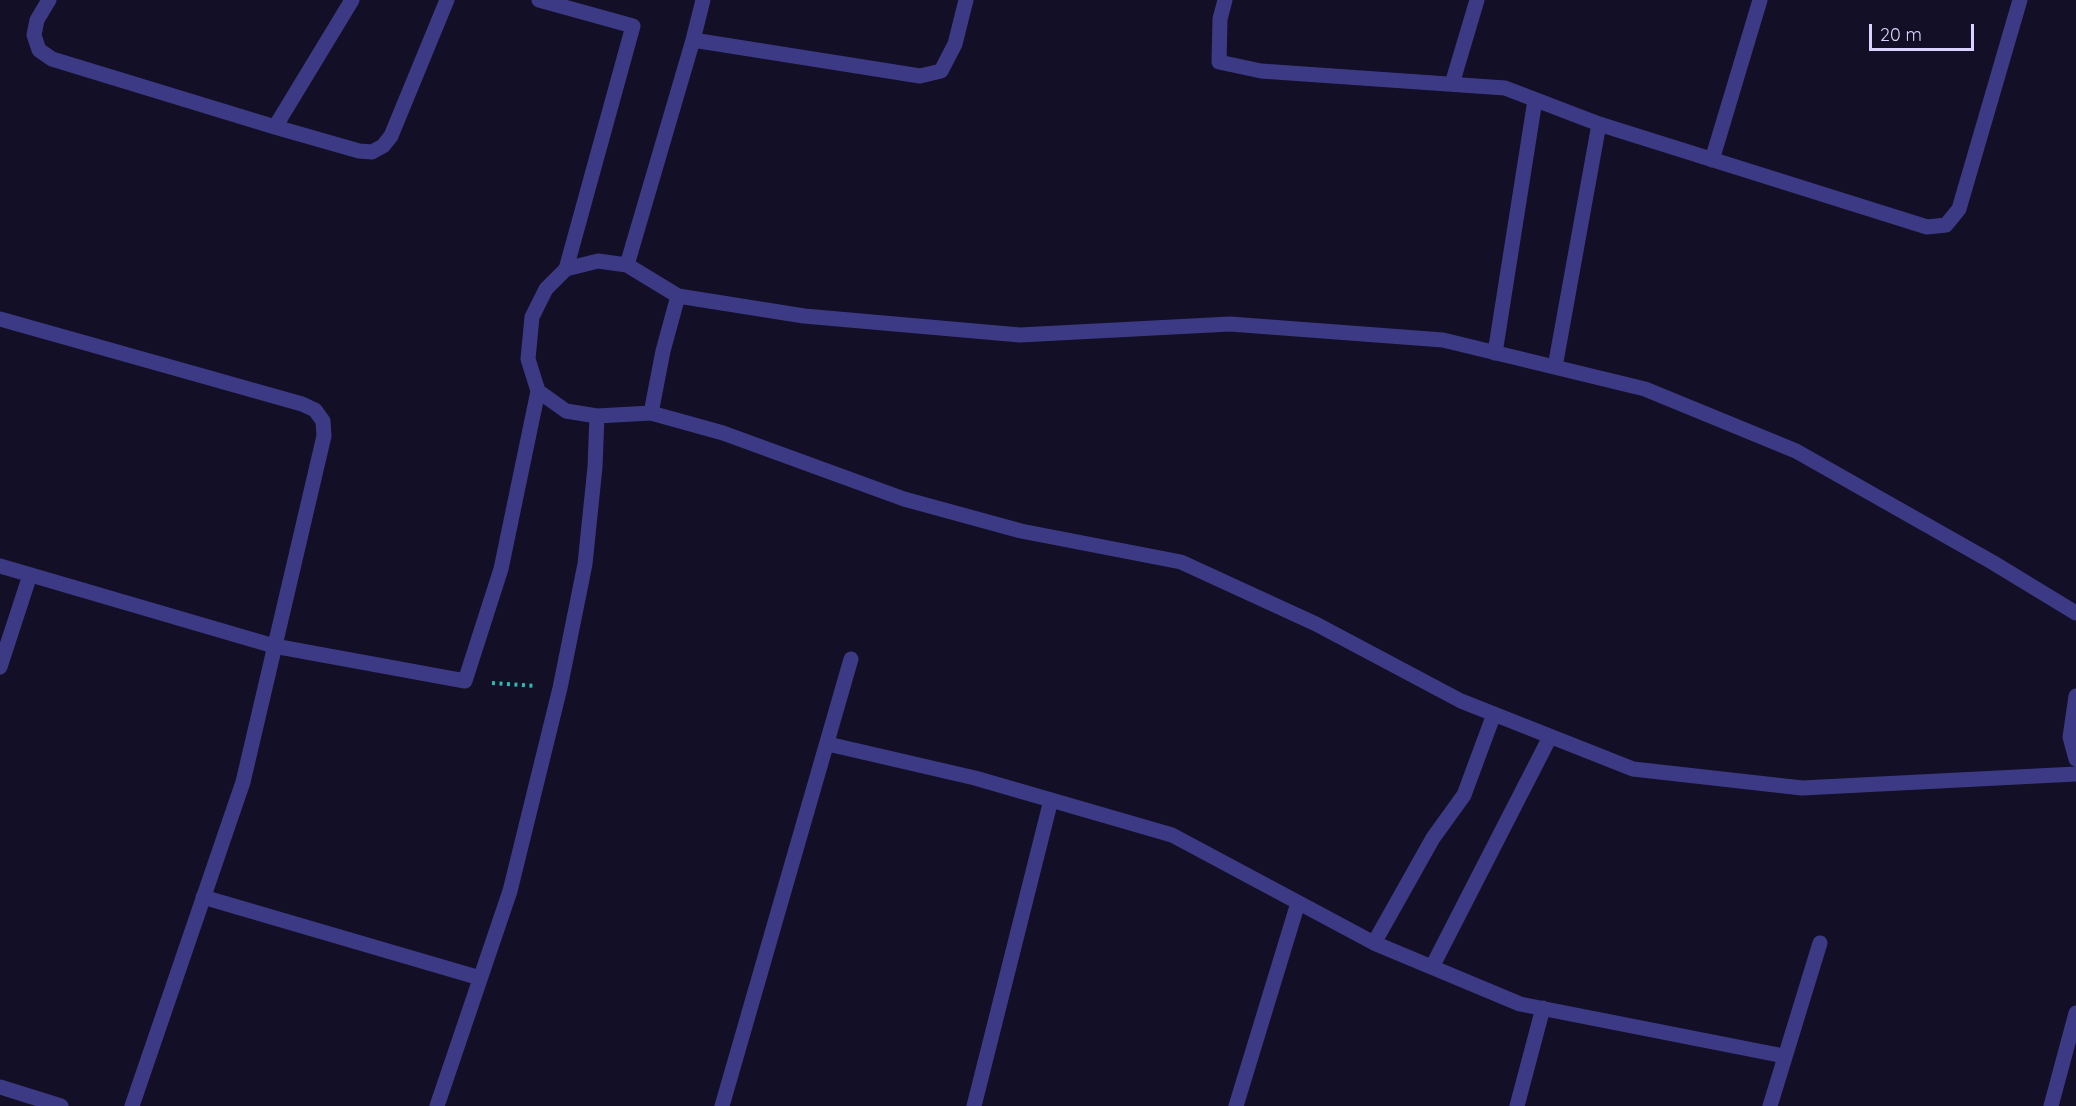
<!DOCTYPE html>
<style>
body{margin:0}
#map{position:relative;width:2076px;height:1106px;overflow:hidden;background:#130f26;font-family:Quicksand,sans-serif}
canvas{display:block}
.scale{position:absolute;left:1869px;top:24px;width:105px;height:27px;box-sizing:border-box;border:3px solid #d9d4ff;border-top:0;padding-left:8px;font-size:18px;line-height:21px;white-space:nowrap;color:#d9d4ff;-webkit-text-stroke:4px #130f26;paint-order:stroke}
</style>
<div id="map">
<canvas width="2076" height="1106"></canvas>
<div class="scale">20 m</div>
</div>
<script>
const ctx = document.querySelector('canvas').getContext('2d');
ctx.lineJoin = 'round';
const toPath = rows => new Path2D(rows.map(r => 'M' + r).join(''));
function trace(path, color, width, dash) { ctx.strokeStyle = color; ctx.lineWidth = width; ctx.lineCap = dash ? 'butt' : 'round'; ctx.setLineDash(dash || []); ctx.stroke(path); }
trace(toPath([
 [492,683,535,686]
]), '#2fb8b0', 4, [3, 4.5]);
trace(toPath([
 [49,0,37,20,34,35,39,50,52,59,275,127,359,151,372,152,383,146,391,136,447,0],
 [539,0,633,26,566,269],
 [1225,0,1220,19,1219,62,1261,71,1505,88,1599,124,1927,227,1946,225,1959,209,2020,0],
 [693,40,920,76,941,71,955,44,966,0],
 [1452,84,1477,0],
 [275,127,352,0],
 [1712,160,1760,0],
 [627,265,693,40,703,0],
 [0,319,302,404,315,410,323,421,324,436,243,782,132,1106],
 [1495,353,1535,100],
 [1555,367,1599,124],
 [651,413,663,351,678,296],
 [0,566,274,646,465,681,501,569,538,391],
 [2076,613,1992,562,1796,451,1645,389,1443,340,1230,324,1020,335,804,316,678,296,627,265,598,261,566,269,546,289,532,317,528,359,538,391,566,411,597,416,651,413,723,433,904,499,1021,531,1181,562,1316,624,1461,701,1633,769,1802,788,2076,774],
 [0,667,30,575],
 [2076,696,2070,737,2076,759],
 [828,744,975,778,1172,835,1374,943,1520,1004,1784,1056],
 [203,897,480,978],
 [1374,943,1433,838,1464,795,1494,714],
 [1432,967,1550,737],
 [0,1087,61,1106],
 [437,1106,510,891,560,688,585,564,595,467,597,416],
 [722,1106,851,659],
 [974,1106,1051,800],
 [1236,1106,1298,903],
 [1517,1106,1543,1008],
 [1770,1106,1820,943],
 [2051,1106,2076,1013]
]), '#3d3a85', 15);
</script>
